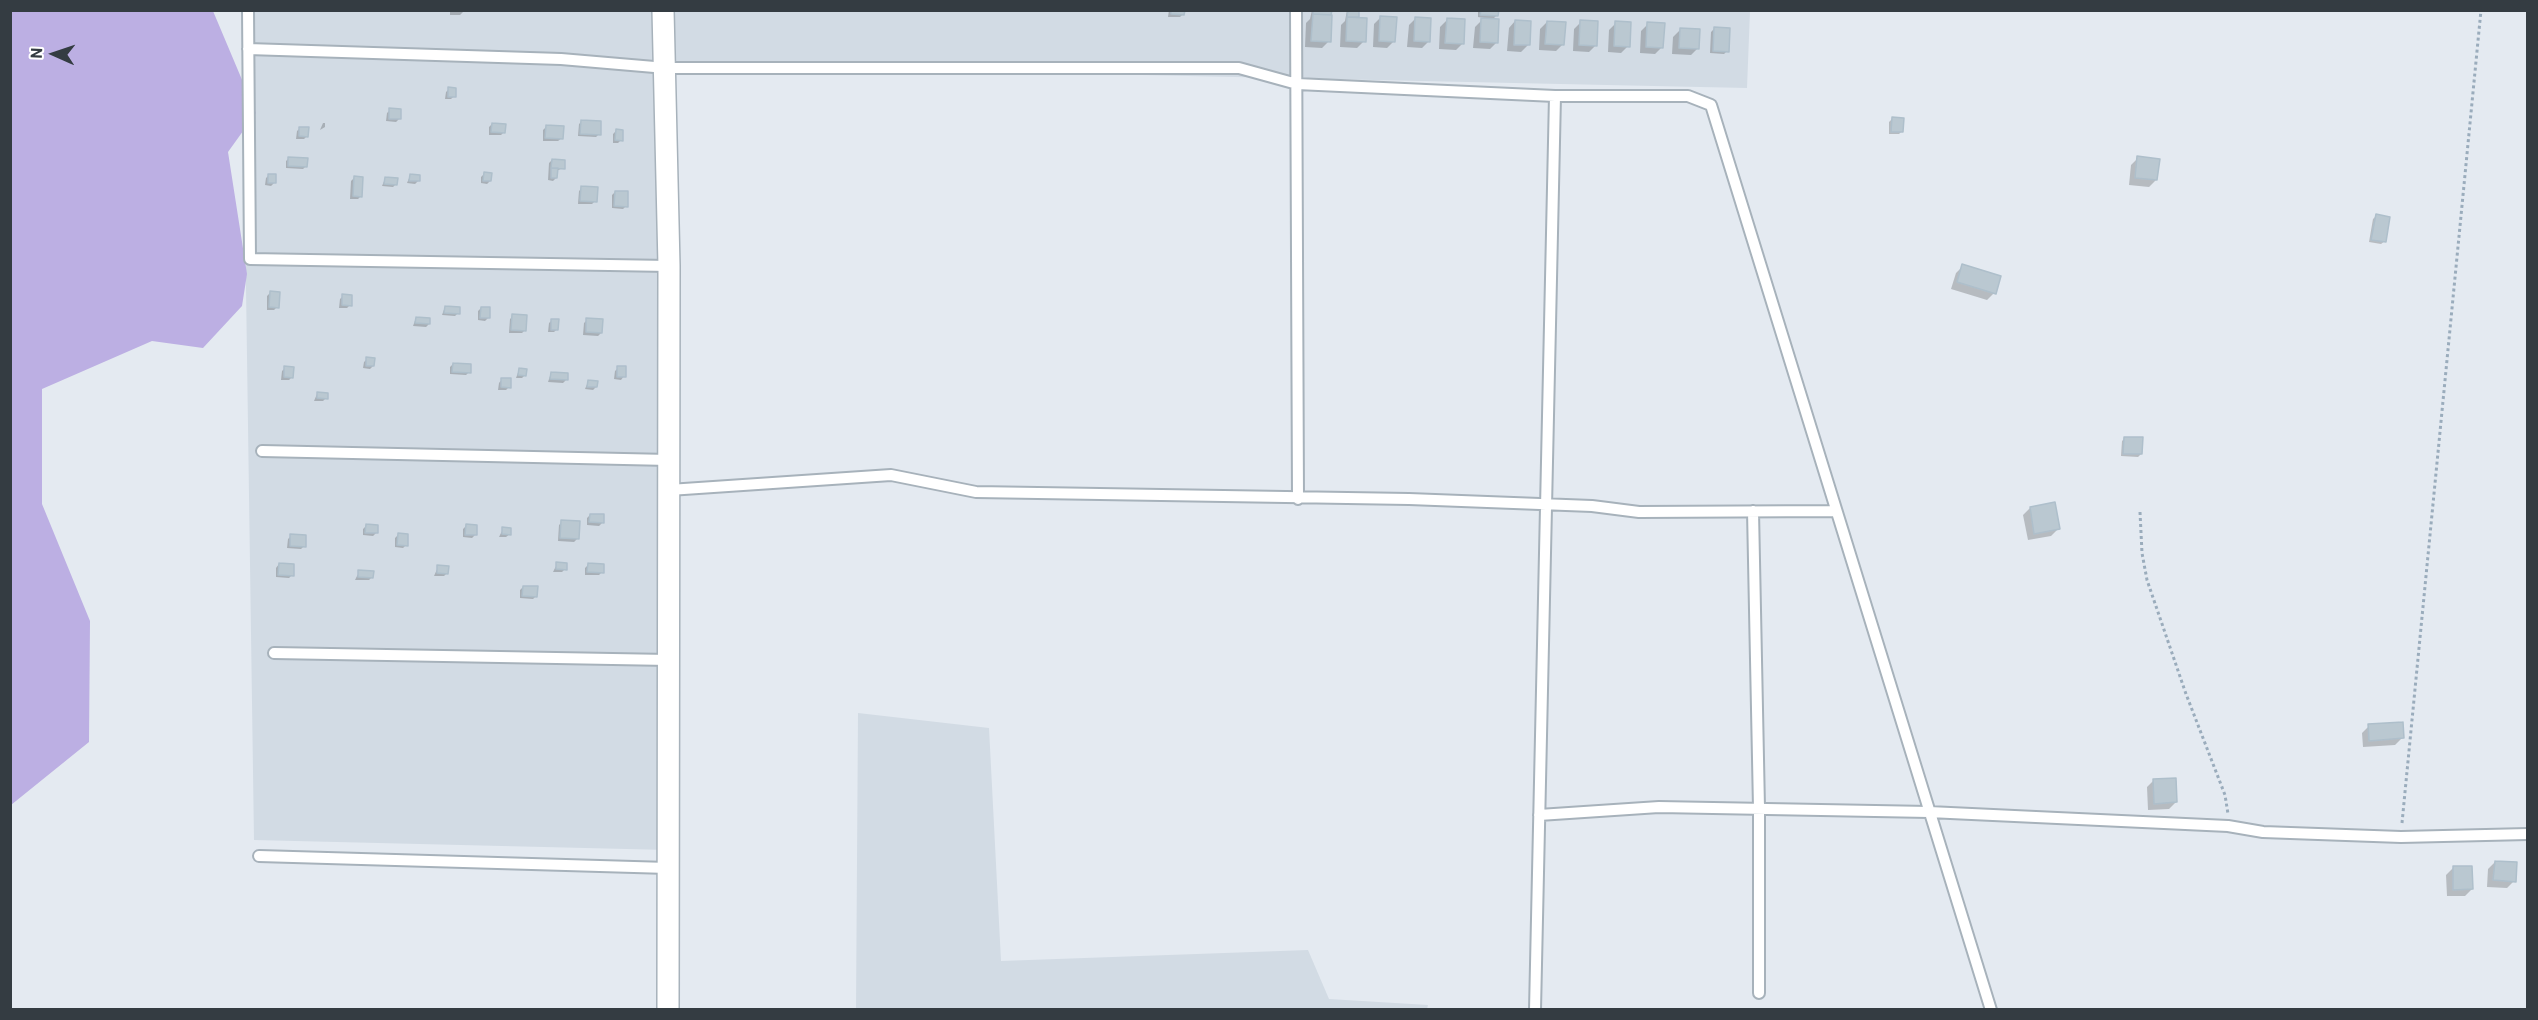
<!DOCTYPE html>
<style>
body{margin:0}
#map{position:relative;width:2538px;height:1020px;overflow:hidden;background:#e4eaf1;font-family:Barlow,sans-serif}
canvas{display:block}
.frame{position:absolute;inset:0;border:12px solid #343c42;pointer-events:none}
.north{position:absolute;left:24px;top:24px;width:60px;height:60px;-webkit-text-stroke:4px #fff;paint-order:stroke;rotate:273deg;font-size:16px;font-weight:700;line-height:24px;text-align:center;color:#343c42}
.north::after{content:'';display:block;margin:auto;width:21px;height:27px;background:#343c42;clip-path:polygon(50% 0,100% 100%,50% 72%,0 100%)}
</style>
<div id="map">
<canvas width="2538" height="1020"></canvas>
<div class="frame"></div>
<div class="north">N</div>
</div>
<script>
const ctx = document.querySelector('canvas').getContext('2d');
ctx.lineJoin = 'round';
function fill(path, color) { ctx.fillStyle = color; ctx.fill(path, 'evenodd'); }
const toPath = rows => new Path2D(rows.map(r => 'M' + r).join(''));
function trace(path, color, width, dash) { ctx.strokeStyle = color; ctx.lineWidth = width; ctx.lineCap = dash ? 'butt' : 'round'; ctx.setLineDash(dash || []); ctx.stroke(path); }
fill(toPath([
 [242,11,1750,11,1747,88,676,65,668,850,254,840],
 [858,713,989,728,1001,961,1308,950,1329,999,1428,1005,1427,1009,856,1009]
]), '#d2dbe4');
fill(toPath([
 [11,11,213,11,256,113,228,152,247,274,242,306,203,348,152,341,42,389,42,504,90,621,89,742,11,805]
]), '#bcafe3');
fill(toPath([
 [450,10,463,10,463,12,460,15,450,15],
 [1169,10,1183,10,1183,14,1180,17,1168,17],
 [1312,10,1330,10,1329,41,1322,48,1305,47,1306,23,1310,19],
 [1347,10,1357,10,1357,19,1364,41,1357,48,1340,47,1341,25,1345,21],
 [1478,10,1497,10,1497,15,1492,20,1497,42,1490,49,1473,48,1475,27,1484,18,1478,17],
 [1381,17,1394,41,1387,48,1373,47,1374,24],
 [1416,18,1429,41,1422,48,1407,47,1409,25],
 [1447,20,1463,43,1456,50,1439,49,1440,27],
 [1515,21,1528,45,1521,52,1507,51,1509,28],
 [1547,22,1563,44,1556,51,1539,50,1540,29],
 [1581,22,1596,45,1589,52,1573,51,1574,29],
 [1616,23,1628,46,1621,53,1608,52,1609,30],
 [1648,24,1662,47,1655,54,1640,53,1641,31],
 [1714,29,1727,51,1724,54,1710,53,1711,32],
 [1680,30,1698,48,1691,55,1672,54,1673,37],
 [449,89,454,96,451,99,445,99,446,92],
 [390,110,399,119,396,122,386,121,387,113],
 [1892,119,1902,131,1899,134,1889,134,1889,122],
 [582,121,599,134,596,137,578,136,579,124],
 [323,123,325,123,325,127,320,130],
 [492,124,504,132,501,135,489,135,489,127],
 [546,127,562,138,558,141,543,141,543,130],
 [300,128,307,136,304,139,296,139,297,131],
 [616,131,621,140,618,143,613,143,613,134],
 [289,158,306,166,303,169,286,168,286,161],
 [2138,158,2156,180,2149,187,2129,185,2131,165],
 [552,160,563,168,556,171,556,178,553,181,548,180,549,163],
 [484,174,490,181,487,184,481,183,481,177],
 [269,175,274,183,271,186,265,185,266,178],
 [410,176,418,181,415,184,407,183],
 [354,178,361,196,358,199,350,199,351,181],
 [385,179,396,184,393,187,382,186],
 [582,188,595,201,592,204,578,204,579,191],
 [615,192,626,206,623,209,612,208,612,195],
 [2376,216,2385,241,2381,244,2369,242,2373,219],
 [1963,266,1994,293,1987,300,1951,289,1956,273],
 [270,293,277,307,274,310,267,310,267,296],
 [343,296,350,305,347,308,339,308,340,299],
 [445,307,458,313,455,316,442,315],
 [481,308,488,318,485,321,478,320,478,311],
 [513,316,525,330,522,333,509,333,510,319],
 [416,318,429,324,426,327,413,326],
 [552,320,557,329,554,332,548,332,549,323],
 [587,320,601,333,598,336,583,335,584,323],
 [367,359,373,366,370,369,363,368,364,362],
 [453,364,469,372,466,375,450,374,450,367],
 [285,368,292,377,289,380,281,380,282,371],
 [618,368,624,376,621,380,614,379,615,371],
 [519,370,525,375,522,378,516,378],
 [551,373,566,380,563,383,548,382],
 [502,379,509,387,506,390,498,390,499,383],
 [588,382,596,387,593,390,585,389],
 [317,394,326,398,323,401,314,401],
 [2125,438,2141,454,2138,457,2121,456,2122,441],
 [2030,508,2058,529,2051,536,2028,540,2023,515],
 [590,515,602,523,599,526,587,525,587,518],
 [562,522,577,539,574,542,558,541,559,525],
 [366,526,376,533,373,536,363,535,363,529],
 [466,526,475,535,472,538,463,537,463,529],
 [503,529,510,534,506,537,499,537],
 [398,535,406,545,403,548,395,547,395,538],
 [291,536,304,546,301,549,287,548,288,539],
 [279,564,292,575,289,578,276,577,276,568],
 [557,564,565,569,562,572,553,572],
 [588,565,602,572,599,575,585,575,585,568],
 [438,567,447,573,444,576,434,576],
 [359,572,372,577,369,580,355,580],
 [523,587,536,596,533,599,520,598,520,590],
 [2369,726,2402,738,2395,745,2363,747,2362,733],
 [2154,780,2176,802,2169,809,2148,810,2147,787],
 [2495,862,2514,881,2507,888,2487,887,2488,869],
 [2453,868,2472,889,2465,896,2447,896,2446,875]
]), '#0003');
const building = toPath([
 [1171,10,1185,10,1184,15,1171,14,1171,10],
 [1313,10,1332,10,1331,15,1313,14,1313,10],
 [1348,10,1359,10,1359,17,1347,17,1348,10],
 [1481,10,1499,10,1498,16,1480,15,1481,10],
 [1313,14,1332,15,1331,42,1311,41,1313,14],
 [1380,16,1397,17,1395,42,1379,41,1380,16],
 [1347,17,1367,18,1366,42,1346,41,1347,17],
 [1415,17,1431,18,1430,42,1414,41,1415,17],
 [1447,18,1465,19,1464,44,1445,43,1447,18],
 [1481,18,1499,19,1498,43,1480,42,1481,18],
 [1515,20,1531,21,1530,45,1514,45,1515,20],
 [1580,20,1598,21,1597,46,1579,45,1580,20],
 [1547,21,1566,22,1564,45,1545,44,1547,21],
 [1615,21,1631,22,1630,47,1614,46,1615,21],
 [1647,22,1665,23,1663,48,1646,47,1647,22],
 [1714,27,1730,28,1729,52,1713,51,1714,27],
 [1680,28,1700,29,1699,49,1679,48,1680,28],
 [448,87,456,88,456,97,448,97,448,87],
 [389,108,401,109,401,119,389,119,389,108],
 [1892,117,1904,118,1903,132,1891,132,1892,117],
 [581,120,601,121,601,135,580,134,581,120],
 [492,123,506,124,505,133,491,132,492,123],
 [546,125,564,126,563,139,545,138,546,125],
 [299,127,309,127,308,137,299,136,299,127],
 [616,129,623,130,623,141,615,140,616,129],
 [2137,156,2160,159,2157,180,2135,178,2137,156],
 [288,157,308,158,307,167,288,166,288,157],
 [552,159,565,160,565,169,551,168,552,159],
 [551,168,558,168,557,178,551,178,551,168],
 [484,172,492,173,491,181,483,181,484,172],
 [268,174,276,174,276,183,268,183,268,174],
 [410,174,420,175,420,181,409,181,410,174],
 [354,176,363,177,362,197,353,196,354,176],
 [385,177,398,178,397,185,384,184,385,177],
 [581,186,598,187,597,202,580,201,581,186],
 [615,191,628,191,628,207,614,206,615,191],
 [2376,214,2390,217,2386,242,2371,240,2376,214],
 [1962,264,2001,276,1996,294,1957,282,1962,264],
 [270,291,280,292,279,308,269,307,270,291],
 [342,294,352,295,352,306,342,305,342,294],
 [445,306,460,307,460,314,444,313,445,306],
 [481,307,490,307,490,318,480,318,481,307],
 [512,314,527,315,526,331,511,330,512,314],
 [416,317,430,318,430,324,415,323,416,317],
 [586,318,603,319,602,333,586,332,586,318],
 [551,319,559,319,558,330,551,330,551,319],
 [366,357,375,358,374,366,366,366,366,357],
 [453,363,471,364,471,373,452,372,453,363],
 [284,366,294,367,293,378,284,377,284,366],
 [617,366,626,366,626,377,617,377,617,366],
 [519,368,527,369,526,376,518,375,519,368],
 [551,372,568,373,568,380,550,379,551,372],
 [501,378,511,378,511,388,501,387,501,378],
 [588,380,598,381,597,387,587,387,588,380],
 [317,392,328,393,328,399,317,398,317,392],
 [2124,437,2143,437,2142,454,2123,454,2124,437],
 [2055,502,2060,529,2034,534,2030,507,2055,502],
 [590,514,604,514,604,523,589,522,590,514],
 [561,520,580,521,579,539,560,538,561,520],
 [366,524,378,525,378,533,365,533,366,524],
 [466,524,477,525,477,535,465,535,466,524],
 [502,527,511,528,511,535,502,534,502,527],
 [398,533,408,534,408,546,397,545,398,533],
 [290,534,306,535,306,547,290,546,290,534],
 [556,562,567,563,567,570,556,569,556,562],
 [279,563,294,564,294,576,278,575,279,563],
 [588,563,604,564,604,573,587,572,588,563],
 [437,565,449,566,448,574,437,573,437,565],
 [358,570,374,571,373,578,358,577,358,570],
 [523,586,538,586,537,597,522,596,523,586],
 [2403,722,2404,738,2369,741,2368,724,2403,722],
 [2176,778,2177,802,2154,804,2153,779,2176,778],
 [2495,861,2517,862,2516,882,2493,880,2495,861],
 [2453,866,2472,866,2473,889,2453,890,2453,866]
]);
fill(building, '#bac8d1');
trace(building, '#aebfcb', 1.5);
const service = toPath([
 [248,10,250,259,669,266],
 [1296,10,1298,499],
 [248,49,561,59,666,68,1239,68,1297,84,1555,96,1688,96,1711,105,1991,1010],
 [262,451,669,460],
 [669,490,891,475,976,492,1409,499,1592,506,1639,512,1836,511],
 [1753,511,1759,808,1759,993],
 [274,653,669,660],
 [1539,815,1659,807,1929,812,2228,826,2263,832,2401,837,2528,834],
 [259,856,668,868],
 [1535,1010,1555,96]
]);
const minor = toPath([
 [663,10,669,266,668,1010]
]);
trace(service, '#a7b2bb', 14);
trace(minor, '#a7b2bb', 24);
trace(toPath([
 [2140,512,2142,553,2147,580,2186,694,2225,795,2228,814],
 [2402,823,2481,10]
]), '#9aacbc', 3, [3, 3]);
trace(service, '#fff', 10);
trace(minor, '#fff', 21);
</script>
